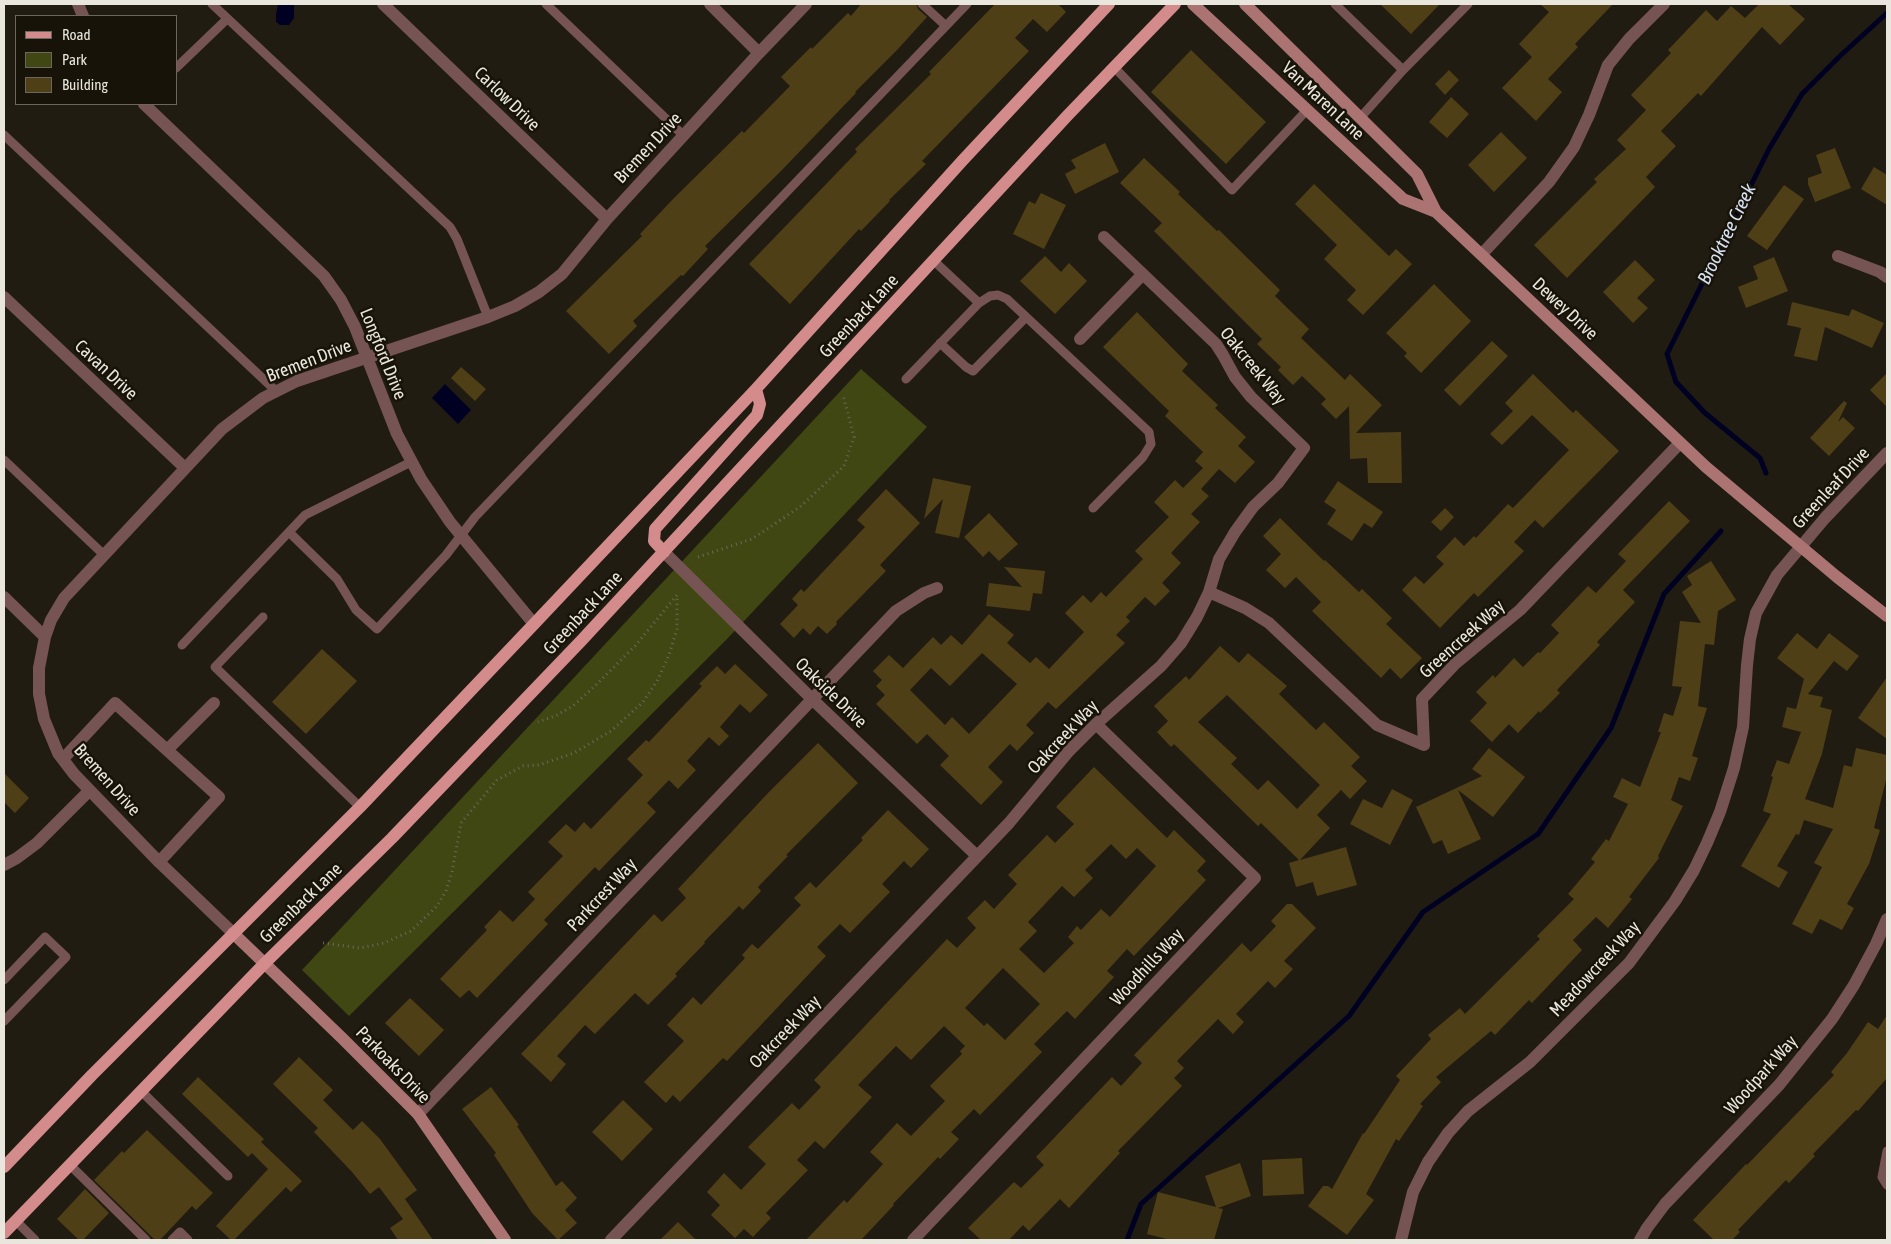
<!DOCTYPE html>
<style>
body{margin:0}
#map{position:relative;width:1891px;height:1244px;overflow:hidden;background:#211c11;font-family:"Asap Condensed",sans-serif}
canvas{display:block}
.frame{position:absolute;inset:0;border:5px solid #e9e6de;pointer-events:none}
.legend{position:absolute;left:15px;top:15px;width:162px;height:90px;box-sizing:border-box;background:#171308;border:1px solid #6b675e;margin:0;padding:6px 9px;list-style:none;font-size:15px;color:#e9e6de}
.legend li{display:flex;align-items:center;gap:10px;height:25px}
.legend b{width:25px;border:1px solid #6b675e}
</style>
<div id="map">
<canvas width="1891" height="1244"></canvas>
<div class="frame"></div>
<ul class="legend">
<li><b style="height:6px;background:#d38c8b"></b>Road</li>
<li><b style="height:14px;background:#404712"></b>Park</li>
<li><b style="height:14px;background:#4f3f16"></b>Building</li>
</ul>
</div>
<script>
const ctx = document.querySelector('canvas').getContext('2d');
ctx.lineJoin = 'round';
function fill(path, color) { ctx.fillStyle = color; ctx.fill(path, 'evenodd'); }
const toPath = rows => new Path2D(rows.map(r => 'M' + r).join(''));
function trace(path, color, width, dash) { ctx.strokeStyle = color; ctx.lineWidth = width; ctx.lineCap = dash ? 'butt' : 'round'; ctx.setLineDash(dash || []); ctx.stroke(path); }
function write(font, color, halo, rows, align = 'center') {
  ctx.font = font + ' "Asap Condensed",sans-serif'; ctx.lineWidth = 5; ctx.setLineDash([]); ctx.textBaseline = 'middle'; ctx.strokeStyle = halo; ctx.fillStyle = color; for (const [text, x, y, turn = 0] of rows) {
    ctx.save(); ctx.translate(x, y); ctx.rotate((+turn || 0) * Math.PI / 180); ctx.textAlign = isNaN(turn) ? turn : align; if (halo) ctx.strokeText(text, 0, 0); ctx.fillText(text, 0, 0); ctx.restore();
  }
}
fill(toPath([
 [861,369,927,427,727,639,349,1016,302,970]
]), '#404712');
fill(toPath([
 [278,4,294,4,294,18,289,25,280,25,276,22,276,15],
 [445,384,471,410,458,424,432,398]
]), '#000023');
trace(toPath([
 [1766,473,1760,458,1705,413,1676,382,1667,354,1769,149,1802,94,1840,56,1887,13],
 [1127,1240,1141,1204,1349,1016,1423,912,1538,834,1611,728,1664,594,1721,531]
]), '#000023', 5);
fill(toPath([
 [861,4,916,4,918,9,927,17,898,49,855,92,856,93,781,171,705,246,708,249,683,276,681,275,633,321,637,326,609,354,566,311,642,236,640,234,674,198,742,131,744,133,790,86,781,77,811,47,812,49,848,13,851,16],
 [995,4,1058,4,1066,12,1047,32,1033,19,1015,38,1029,51,922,161,926,164,889,200,890,201,861,231,859,229,790,304,749,264,857,152,855,149,931,74,929,72],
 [1380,4,1440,4,1411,34],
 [1540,4,1613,4,1575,44,1578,47,1548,79,1562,92,1536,121,1502,88,1532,57,1519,44,1549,12],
 [1759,4,1788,4,1805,19,1780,45,1762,27,1701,96,1698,93,1661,131,1676,146,1646,177,1655,187,1567,278,1534,245,1597,182,1594,179,1626,149,1617,140,1646,110,1631,95,1671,53,1668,50,1706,10,1717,21,1731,6,1745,18],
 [1191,50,1266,122,1226,164,1151,92],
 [1449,70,1459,80,1445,95,1435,84],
 [1451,97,1469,114,1447,138,1429,122],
 [1501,132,1527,158,1494,192,1468,165],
 [1105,143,1119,172,1075,194,1065,174,1076,168,1071,160],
 [1835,148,1851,188,1815,202,1808,184,1808,178,1822,173,1816,155],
 [1144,158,1180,192,1178,194,1217,231,1219,230,1280,290,1275,296,1309,329,1301,338,1345,380,1350,374,1382,405,1356,433,1401,432,1402,483,1368,483,1367,458,1350,459,1349,406,1336,419,1321,404,1326,399,1302,376,1293,385,1278,370,1281,367,1257,344,1262,339,1154,231,1162,223,1120,183],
 [1874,167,1887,175,1887,205,1861,189],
 [1314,184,1389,256,1396,249,1412,264,1363,315,1347,300,1356,290,1324,259,1337,245,1295,204],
 [1784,185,1804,199,1767,250,1747,236],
 [1041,193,1066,205,1044,249,1013,234,1029,201,1035,204],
 [1045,256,1061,272,1069,263,1087,281,1055,314,1020,281],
 [1774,257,1788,291,1746,308,1738,287,1758,279,1753,266],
 [1635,260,1655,280,1637,298,1648,308,1633,323,1603,292],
 [1434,284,1471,321,1421,373,1404,356,1407,353,1386,333],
 [1792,302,1849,316,1852,309,1884,323,1872,348,1825,327,1817,361,1794,356,1801,328,1787,325],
 [1137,312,1188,364,1182,371,1218,405,1215,408,1246,437,1238,446,1255,462,1235,483,1219,469,1201,489,1209,496,1191,514,1200,522,1171,553,1181,563,1162,583,1170,591,1155,606,1145,597,1126,617,1130,621,1116,635,1125,643,1056,709,1048,702,1026,725,1034,733,1017,751,1010,744,988,767,1003,782,981,805,940,765,949,756,927,734,917,744,876,704,885,695,876,686,882,680,873,671,889,655,903,668,933,637,941,645,951,635,962,645,989,614,1014,635,1007,643,1030,663,1036,657,1049,669,1084,632,1065,613,1083,595,1091,603,1101,592,1106,597,1143,559,1135,551,1169,517,1154,502,1175,480,1183,488,1203,468,1195,461,1203,452,1165,416,1169,411,1103,347],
 [982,653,1017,684,969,734,952,717,945,725,910,690,931,668,950,686],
 [1492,341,1508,356,1460,406,1444,390],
 [461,367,486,389,475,401,451,378],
 [1887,373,1887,407,1870,390],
 [1533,374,1573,413,1576,410,1619,451,1543,528,1535,520,1514,542,1524,551,1478,597,1474,593,1440,628,1402,590,1415,576,1424,584,1444,564,1436,557,1455,537,1464,546,1474,536,1476,538,1508,504,1513,508,1569,450,1532,415,1502,445,1490,434,1513,411,1505,403],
 [1844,401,1847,403,1838,422,1843,417,1855,428,1829,456,1810,438],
 [933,478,971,486,959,538,935,533,943,499,924,519],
 [1338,481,1383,512,1372,528,1364,523,1352,541,1327,524,1336,510,1324,502],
 [886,489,920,523,880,565,886,571,836,622,837,624,827,634,818,626,810,635,803,628,794,638,780,624,798,605,792,599,801,589,804,592,865,527,857,520],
 [1669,501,1690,521,1623,590,1635,602,1597,642,1600,645,1557,690,1560,693,1540,713,1539,711,1518,733,1509,724,1492,742,1470,721,1487,703,1476,692,1493,675,1495,678,1514,658,1523,667,1538,652,1540,653,1559,633,1551,625,1588,586,1596,593,1626,561,1618,554],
 [1445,508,1454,517,1441,531,1431,522],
 [989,513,1018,544,999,561,989,551,983,557,964,537],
 [1280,518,1324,561,1325,560,1359,592,1362,589,1392,618,1386,624,1422,658,1401,679,1390,668,1381,678,1312,611,1321,602,1296,577,1285,588,1266,570,1281,554,1263,536],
 [1711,561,1736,600,1718,611,1714,645,1705,644,1698,706,1707,708,1692,756,1698,758,1690,781,1679,777,1671,800,1683,806,1658,856,1659,858,1629,897,1632,899,1608,928,1596,917,1573,940,1582,950,1532,1003,1529,1000,1495,1035,1491,1031,1436,1077,1441,1082,1420,1104,1423,1106,1399,1141,1396,1139,1366,1194,1374,1200,1347,1235,1308,1206,1323,1186,1328,1186,1332,1189,1363,1133,1364,1134,1400,1080,1396,1076,1431,1039,1428,1035,1460,1008,1465,1014,1540,939,1537,936,1574,899,1568,894,1595,862,1591,859,1606,839,1609,841,1628,804,1613,797,1622,778,1640,787,1661,732,1658,732,1664,713,1673,716,1682,687,1672,686,1680,621,1701,623,1682,592,1692,585,1687,576],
 [1004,567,1045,571,1042,594,1033,593,1030,611,986,606,989,583,1022,587],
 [1797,633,1817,649,1829,633,1859,656,1847,671,1834,661,1808,694,1823,697,1820,707,1832,710,1822,754,1805,799,1833,808,1844,765,1852,767,1856,748,1887,755,1887,776,1874,828,1880,830,1869,864,1847,904,1854,908,1842,930,1820,919,1812,934,1792,924,1822,867,1814,863,1833,829,1804,820,1799,835,1796,834,1777,866,1788,872,1779,888,1741,866,1771,814,1763,811,1773,777,1771,776,1777,760,1789,764,1801,732,1782,727,1787,707,1796,709,1804,679,1777,658],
 [1220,646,1239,663,1248,653,1287,686,1279,694,1316,730,1324,722,1360,757,1351,766,1367,781,1350,799,1341,790,1317,815,1330,828,1300,860,1346,847,1357,885,1317,896,1313,882,1296,887,1289,863,1299,860,1261,823,1258,826,1174,744,1171,747,1157,732,1168,721,1154,706,1186,676,1189,680],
 [1227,695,1320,785,1297,809,1268,780,1258,790,1231,764,1237,758,1198,722],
 [322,649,357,681,306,734,272,702],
 [735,664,768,695,750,713,740,704,720,727,729,736,719,746,709,737,687,761,696,770,678,789,669,780,647,803,656,812,599,871,595,867,544,920,548,924,477,998,469,990,460,998,440,979,487,930,484,927,500,910,513,922,535,899,528,892,563,856,548,842,566,824,575,832,584,822,591,829,643,775,627,759,646,740,649,742,702,686,699,684,717,666,725,674],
 [1887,677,1887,739,1858,718],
 [818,743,858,783,786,855,788,856,758,887,761,891,743,910,739,906,704,942,705,943,675,974,677,976,648,1005,635,993,595,1034,585,1025,557,1056,566,1064,551,1082,521,1054,654,914,662,922,686,898,678,889,769,792],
 [1489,748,1525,777,1493,817,1458,790,1481,839,1448,854,1442,840,1433,844,1416,807,1482,776,1472,769],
 [1094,767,1167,838,1174,830,1206,861,1197,871,1206,880,1134,956,1127,949,1107,971,1114,977,1075,1019,1067,1011,1034,1044,1042,1052,980,1115,974,1109,951,1132,959,1139,940,1159,938,1157,893,1204,894,1205,861,1240,806,1240,844,1200,847,1203,883,1164,870,1152,897,1123,911,1136,945,1101,930,1086,962,1054,960,1051,965,1046,944,1026,911,1060,896,1046,858,1085,872,1097,824,1149,815,1141,797,1160,808,1170,766,1213,771,1218,753,1237,744,1229,735,1238,711,1215,720,1205,707,1192,724,1173,741,1190,766,1164,748,1147,792,1103,799,1110,821,1087,814,1080,947,939,957,948,976,928,967,918,985,900,994,909,1017,884,1008,875,1047,835,1055,843,1074,824,1056,807],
 [1111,844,1126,859,1137,848,1156,866,1110,917,1101,909,1081,930,1077,926,1068,937,1074,943,1044,973,1019,949,1037,931,1028,922,1062,886,1074,897,1093,878,1085,870],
 [1003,968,1040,1004,1005,1040,987,1023,984,1026,965,1008],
 [4,773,29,798,15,813,4,802],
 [1392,789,1413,800,1390,845,1350,824,1363,799,1382,808],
 [888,810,929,849,911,868,904,861,882,884,890,892,850,933,840,924,817,947,826,956,727,1061,723,1058,680,1102,673,1095,666,1103,644,1082,684,1041,667,1025,693,997,701,1005,745,958,742,955,752,944,758,949,801,905,794,898,810,882,816,888,863,840,861,838],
 [1287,904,1292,904,1316,928,1284,961,1293,969,1275,988,1268,981,1236,1014,1244,1022,1233,1034,1218,1019,1177,1061,1184,1068,1174,1078,1182,1086,1118,1151,1120,1153,1069,1208,1060,1199,1029,1231,1023,1225,1009,1240,981,1240,968,1228,1014,1182,1021,1188,1044,1165,1036,1157,1112,1077,1121,1086,1142,1063,1134,1055,1242,943,1251,952,1276,926,1271,921],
 [410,998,444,1030,419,1056,385,1023],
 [1887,1015,1887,1078,1858,1111,1856,1110,1813,1154,1815,1156,1789,1183,1786,1180,1738,1230,1740,1232,1732,1240,1714,1240,1693,1220,1746,1164,1747,1165,1834,1075,1831,1072,1847,1053,1868,1022,1878,1029],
 [299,1057,333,1090,323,1100,353,1130,362,1121,380,1139,417,1190,405,1199,433,1240,398,1240,390,1228,403,1219,379,1187,370,1194,352,1172,314,1132,318,1128,273,1084],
 [198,1077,264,1139,261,1142,302,1181,291,1192,286,1187,234,1240,231,1240,216,1226,268,1169,252,1153,248,1157,182,1094],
 [491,1087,519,1125,517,1126,556,1186,562,1181,577,1198,565,1210,577,1223,558,1240,532,1213,494,1155,496,1153,462,1109],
 [623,1100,653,1129,622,1161,592,1132],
 [147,1130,213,1193,196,1210,192,1206,160,1240,155,1240,94,1180,122,1151,124,1153],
 [1302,1158,1304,1194,1263,1196,1262,1160],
 [1240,1163,1251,1196,1218,1208,1223,1209,1214,1240,1171,1240,1147,1234,1158,1192,1216,1207,1205,1176],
 [85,1189,109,1213,83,1240,79,1240,57,1219],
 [678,1222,696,1240,660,1240]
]), '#4f3f16');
trace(toPath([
 [698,557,752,539,800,507,844,466,854,437,843,395],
 [323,943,360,948,384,943,411,931,437,906,446,891,452,872,461,823,497,780,523,766,539,765,574,753,611,731,643,702,657,681,669,655,677,629,677,595,635,646,596,685,573,706,555,716,538,722]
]), '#6d685f', 3, [1, 4]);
trace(toPath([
 [212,4,450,227,457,239,488,317],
 [546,4,683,135],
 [922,4,946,26],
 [1335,4,1403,70],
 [1114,67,1232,190,1307,110],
 [176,68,227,19],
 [1360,118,1403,70,1468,4],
 [4,135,276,391],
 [934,261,979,303],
 [940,343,966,367,973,371,1026,317],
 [906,379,979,303,990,296,998,295,1007,299,1149,432,1151,444,1143,457,1093,508],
 [4,460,103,554],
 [289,532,337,579,356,610,377,629,446,555,475,517,967,4],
 [263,617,215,667,360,807],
 [182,645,305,515,411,462],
 [4,980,45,937,66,957,4,1021],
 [141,1091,228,1176],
 [1887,1151,1882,1177,1887,1185],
 [70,1165,146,1240],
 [16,1221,35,1240],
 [172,1240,180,1232,188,1240]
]), '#775454', 9);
trace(toPath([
 [78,4,83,16],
 [383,4,607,219],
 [710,4,759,53],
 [144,104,324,276,341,300,355,327,397,434,421,479,450,522,534,624],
 [1482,254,1549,182,1574,147,1589,115,1608,65,1629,39,1664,4],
 [1838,256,1880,272,1887,277],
 [4,297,185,468],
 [1080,339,1143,274],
 [664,552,812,699,977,856],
 [1209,592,1245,608,1269,623,1377,725,1424,745,1422,699,1455,664,1520,610,1680,443],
 [4,597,45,637],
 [167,750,214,703],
 [63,759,115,703,219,797,159,862],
 [4,865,17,858,37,843,89,791],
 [233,933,159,862,74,774,58,753,44,719,39,694,39,668,45,637,51,620,64,598,222,429,263,398,297,381,488,317,515,306,539,292,562,274,607,219,759,53,806,4],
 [418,1114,896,611,924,593,937,588],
 [611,1240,1009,823,1069,751,1096,724,1161,666,1181,643,1197,617,1209,592,1219,559,1235,532,1253,507,1278,483,1304,448,1251,397,1235,377,1223,355,1216,344,1104,237],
 [913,1240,1255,878,1096,724],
 [1401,1240,1413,1192,1428,1162,1448,1133,1468,1111,1530,1062,1629,963,1675,901,1694,870,1707,843,1720,812,1734,768,1743,727,1747,665,1750,639,1756,613,1777,575,1825,518,1887,453],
 [1640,1240,1647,1228,1665,1204,1779,1085,1832,1019,1854,985,1876,944,1887,919]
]), '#775454', 12);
trace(toPath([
 [1193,4,1403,199,1436,212],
 [1245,4,1417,174,1436,212,1706,467,1837,577,1887,616],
 [233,933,342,1038,418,1114,505,1240]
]), '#ab7473', 12);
trace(toPath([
 [664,552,654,541,655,529,757,415,760,404,756,389],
 [4,1167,92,1075,360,807,534,624,756,389,963,160,1109,4],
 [4,1233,265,963,392,838,581,641,1068,115,1175,4]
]), '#d38c8b', 12);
write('18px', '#e9e6de', '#171308', [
 ["Carlow Drive",507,99,44],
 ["Van Maren Lane",1323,101,43],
 ["Bremen Drive",648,148,-47],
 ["Dewey Drive",1565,309,43],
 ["Greenback Lane",859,316,-47],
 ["Longford Drive",383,354,68],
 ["Bremen Drive",309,361,-21],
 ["Oakcreek Way",1253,366,51],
 ["Cavan Drive",106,370,43],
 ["Greenleaf Drive",1831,488,-47],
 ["Greenback Lane",583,613,-47],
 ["Greencreek Way",1462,639,-42],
 ["Oakside Drive",831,693,44],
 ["Oakcreek Way",1063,737,-47],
 ["Bremen Drive",107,780,48],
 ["Parkcrest Way",602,895,-47],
 ["Greenback Lane",301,903,-44],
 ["Woodhills Way",1147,967,-47],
 ["Meadowcreek Way",1595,969,-47],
 ["Oakcreek Way",785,1032,-46],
 ["Parkoaks Drive",393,1065,46],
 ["Woodpark Way",1761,1075,-48]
]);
write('italic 19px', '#d6e2f3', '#171308', [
 ["Brooktree Creek",1727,234,-64]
]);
</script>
